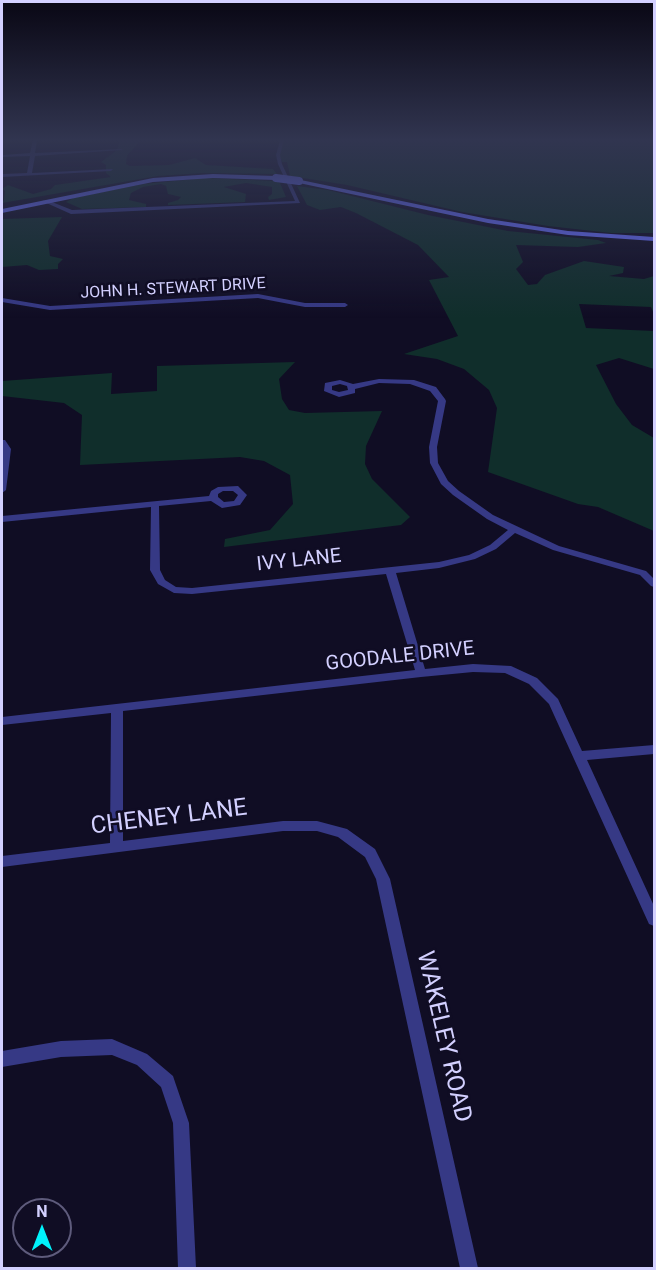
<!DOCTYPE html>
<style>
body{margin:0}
#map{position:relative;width:656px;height:1270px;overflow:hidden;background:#100d24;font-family:Roboto,sans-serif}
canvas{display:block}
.frame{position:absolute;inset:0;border:3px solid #d3d0ff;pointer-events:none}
.north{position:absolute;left:12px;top:1198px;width:60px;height:60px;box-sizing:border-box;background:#100d24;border:2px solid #5e5b7c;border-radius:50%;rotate:0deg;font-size:16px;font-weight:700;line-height:24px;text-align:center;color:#d3d0ff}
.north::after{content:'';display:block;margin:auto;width:21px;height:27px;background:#00f3fb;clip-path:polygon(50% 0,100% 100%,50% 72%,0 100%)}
</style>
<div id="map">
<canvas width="656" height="1270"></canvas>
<div class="frame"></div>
<div class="north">N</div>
</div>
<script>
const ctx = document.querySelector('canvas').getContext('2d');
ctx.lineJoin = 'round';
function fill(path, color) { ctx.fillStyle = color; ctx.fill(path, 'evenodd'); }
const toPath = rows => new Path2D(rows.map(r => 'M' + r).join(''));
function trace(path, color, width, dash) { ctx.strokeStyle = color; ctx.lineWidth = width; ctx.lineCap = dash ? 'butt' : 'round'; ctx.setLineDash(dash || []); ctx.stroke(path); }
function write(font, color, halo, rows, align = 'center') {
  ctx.font = font + ' Roboto,sans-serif'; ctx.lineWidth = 5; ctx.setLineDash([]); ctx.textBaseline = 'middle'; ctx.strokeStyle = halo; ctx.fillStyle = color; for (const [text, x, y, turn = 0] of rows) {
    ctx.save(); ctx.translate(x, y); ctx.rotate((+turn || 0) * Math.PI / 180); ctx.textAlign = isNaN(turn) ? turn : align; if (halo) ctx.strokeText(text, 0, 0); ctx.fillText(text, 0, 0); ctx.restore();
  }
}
fill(toPath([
 [120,140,141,140,127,156,126,164,130,166,169,165,195,158,206,165,273,169,277,174,203,173,158,176,2,203,4,200,5,191,2,189,8,185,33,194,51,189,55,185,111,177,106,173,106,165,101,162,117,150],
 [284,140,654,140,654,233,611,233,548,226,462,212,347,185,290,176,287,162,282,162,279,155],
 [205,178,276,181,280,183,286,197,269,200,268,197,272,194,272,187,246,183,224,187,246,194,245,202,168,205,168,203,178,200,181,197,168,194,166,186,161,184,143,187,131,193,129,200,146,204,146,207,82,209,66,202,73,198,143,184],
 [297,186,328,190,428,215,508,231,598,240,606,243,578,247,516,245,523,262,516,269,528,285,537,284,545,275,584,261,624,267,623,273,609,276,644,279,654,276,654,314,651,307,579,304,586,328,654,331,654,369,619,358,596,365,616,404,632,425,654,438,654,531,598,507,578,504,488,472,497,408,489,390,464,369,437,359,404,354,458,336,429,280,449,277,418,245,356,213,341,207,320,210,307,205],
 [62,217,48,241,50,256,63,259,58,264,58,269,39,270,27,265,2,267,2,219],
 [295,362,279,379,282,399,289,410,305,413,382,411,366,446,365,464,372,479,410,517,401,525,224,547,225,539,270,530,293,504,290,475,264,461,240,457,80,465,82,415,64,403,2,396,2,381,112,373,111,394,157,391,157,366]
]), '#102e2b');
fill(toPath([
 [33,140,37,140,35,153,121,149,123,150,35,156,32,173,113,169,111,171,2,177,2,174,27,173,30,156,2,157,2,155,30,153,33,140],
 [280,140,284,140,280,155,282,164,300,203,71,214,42,201,47,200,72,210,295,201,278,164,276,155,280,140],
 [258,294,305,303,345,303,348,305,345,307,305,307,258,298,50,310,2,302,2,298,50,306,258,294],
 [379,379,414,380,436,387,445,399,446,401,437,447,438,463,448,481,459,491,493,515,559,546,646,571,654,579,654,587,651,586,640,575,553,550,515,533,496,549,475,559,439,568,396,573,425,669,473,664,511,666,537,678,558,699,582,751,654,745,654,754,587,760,654,906,654,926,649,924,549,704,529,684,505,673,473,672,421,677,123,711,123,841,283,821,317,821,347,829,375,849,390,879,478,1268,460,1268,376,879,365,857,338,837,317,831,283,831,2,867,2,856,110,843,111,713,2,725,2,717,415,670,386,574,192,594,174,593,158,584,150,570,151,507,2,522,2,516,209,496,211,491,218,487,238,486,247,495,240,505,222,508,211,501,159,506,160,570,165,580,176,587,192,588,439,562,469,555,490,545,508,530,487,519,453,495,441,484,430,463,429,447,438,401,430,391,410,384,379,383,355,389,355,393,339,397,324,391,325,383,340,380,353,384,379,379],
 [340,384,347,386,348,390,339,392,332,390,332,386,340,384],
 [223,491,233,491,238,495,234,501,224,502,218,497,218,494,223,491],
 [2,440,5,440,11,449,6,490,2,493,2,440],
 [112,1039,147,1054,173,1076,175,1082,189,1123,196,1268,178,1268,173,1123,161,1087,137,1065,112,1055,61,1057,2,1067,2,1051,61,1041,112,1039]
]), '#363985');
fill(toPath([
 [213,174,276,176,280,178,276,180,213,178,153,182,2,213,2,209,153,178,213,174],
 [296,179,488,219,568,231,654,237,654,241,568,235,488,223,299,183,296,179]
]), '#676eff');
trace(toPath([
 [276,178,299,181]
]), '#676eff', 8);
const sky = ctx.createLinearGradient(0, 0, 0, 318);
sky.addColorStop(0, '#090714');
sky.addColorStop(0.44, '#313550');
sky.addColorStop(1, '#31355000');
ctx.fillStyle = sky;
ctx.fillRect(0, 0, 656, 318);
write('16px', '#d3d0ff', '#100d24', [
 ["JOHN H. STEWART DRIVE",173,289,-3]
]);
write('20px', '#d3d0ff', '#100d24', [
 ["IVY LANE",299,561,-6],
 ["GOODALE DRIVE",400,657,-6]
]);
write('24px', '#d3d0ff', '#100d24', [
 ["CHENEY LANE",169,818,-7],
 ["WAKELEY ROAD",443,1037,77]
]);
</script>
